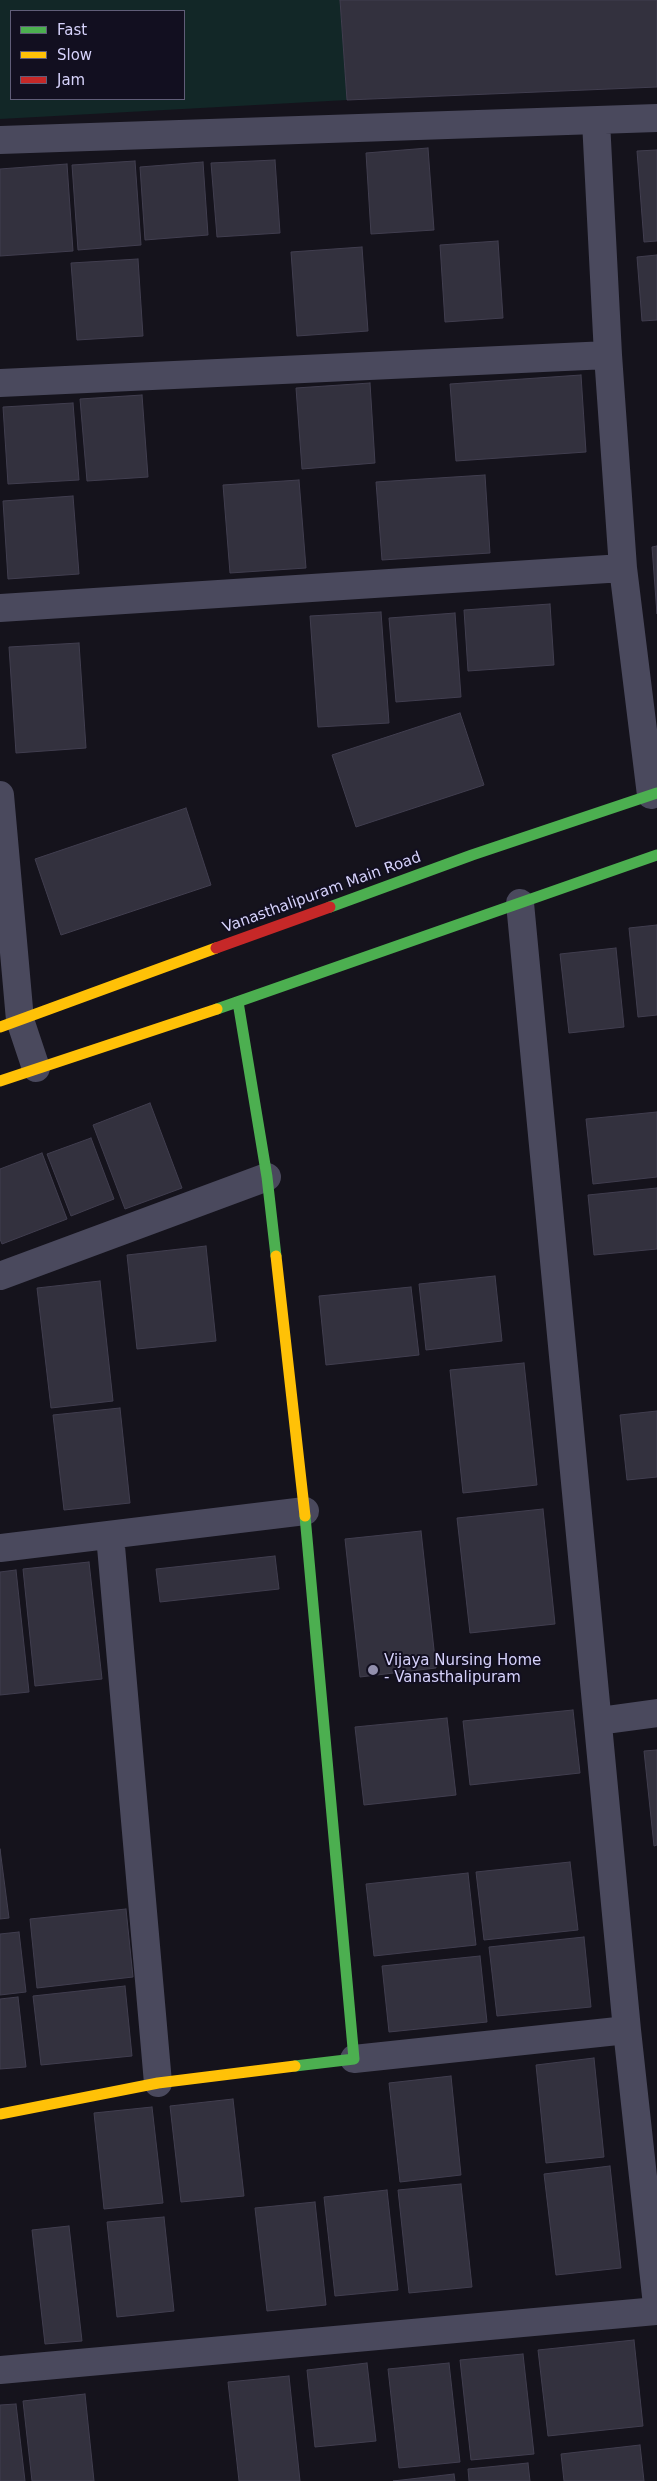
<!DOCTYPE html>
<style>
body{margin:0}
#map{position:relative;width:657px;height:2481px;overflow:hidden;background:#15131c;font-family:"DejaVu Sans",sans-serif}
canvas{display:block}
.legend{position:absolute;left:10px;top:10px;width:175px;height:90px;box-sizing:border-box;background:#120f20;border:1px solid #605d78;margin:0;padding:6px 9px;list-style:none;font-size:15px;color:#d6d2fb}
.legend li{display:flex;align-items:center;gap:10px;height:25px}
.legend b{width:25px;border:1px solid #605d78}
</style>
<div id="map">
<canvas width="657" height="2481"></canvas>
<ul class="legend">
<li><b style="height:6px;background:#4caf50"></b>Fast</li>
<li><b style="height:6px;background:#ffc107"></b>Slow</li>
<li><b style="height:6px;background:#c62828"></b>Jam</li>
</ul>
</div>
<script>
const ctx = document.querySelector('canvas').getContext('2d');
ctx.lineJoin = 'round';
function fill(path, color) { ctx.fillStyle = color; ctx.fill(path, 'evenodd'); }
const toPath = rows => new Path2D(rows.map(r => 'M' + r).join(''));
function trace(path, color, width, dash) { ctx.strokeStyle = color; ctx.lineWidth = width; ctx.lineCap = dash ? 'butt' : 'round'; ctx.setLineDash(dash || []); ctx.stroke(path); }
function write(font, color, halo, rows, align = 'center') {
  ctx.font = font + ' "DejaVu Sans",sans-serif'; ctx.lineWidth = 4; ctx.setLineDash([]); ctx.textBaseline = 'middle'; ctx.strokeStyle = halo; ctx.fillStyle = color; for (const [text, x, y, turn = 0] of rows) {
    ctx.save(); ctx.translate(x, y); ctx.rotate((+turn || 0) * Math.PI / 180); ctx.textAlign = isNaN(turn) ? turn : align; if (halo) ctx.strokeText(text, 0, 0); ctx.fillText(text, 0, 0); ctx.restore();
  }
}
fill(toPath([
 [0,0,340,0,347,100,0,119],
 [11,11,184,11,184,99,11,99]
]), '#122727');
const building = toPath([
 [340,0,657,0,657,87,347,100,340,0],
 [428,148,434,230,371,234,366,153,428,148],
 [657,150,657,241,644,242,637,151,657,150],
 [275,160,280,233,217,237,211,163,275,160],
 [135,161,141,245,78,250,72,165,135,161],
 [203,162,208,235,145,240,140,167,203,162],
 [67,164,73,251,0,256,0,169,67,164],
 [498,241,503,318,445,322,440,245,498,241],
 [362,247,368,331,297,336,291,252,362,247],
 [657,255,657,320,642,321,637,257,657,255],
 [138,259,143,336,77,340,71,263,138,259],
 [581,375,586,452,456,461,450,384,581,375],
 [370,383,375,463,302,469,296,388,370,383],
 [142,395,148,477,87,481,80,399,142,395],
 [73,403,79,480,8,484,3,407,73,403],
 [485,475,490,553,382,560,376,482,485,475],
 [299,480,306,568,230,573,223,485,299,480],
 [73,496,79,574,8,579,3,501,73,496],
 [657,546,657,614,652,547,657,546],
 [550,604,554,665,468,671,464,610,550,604],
 [381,612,389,723,318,727,310,616,381,612],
 [455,613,461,697,396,702,389,618,455,613],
 [79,643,86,748,16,753,9,647,79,643],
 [460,713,484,785,356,827,332,755,460,713],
 [186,808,211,885,61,935,35,859,186,808],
 [657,925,657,1015,638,1017,629,928,657,925],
 [616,948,624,1027,569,1033,560,954,616,948],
 [150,1103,182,1188,125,1209,93,1125,150,1103],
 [657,1112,657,1177,593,1184,586,1119,657,1112],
 [91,1138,114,1199,71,1216,47,1154,91,1138],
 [42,1153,67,1219,2,1244,0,1239,0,1169,42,1153],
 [657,1188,657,1249,594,1255,588,1195,657,1188],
 [206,1246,216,1341,137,1349,127,1255,206,1246],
 [495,1276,502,1341,426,1350,419,1284,495,1276],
 [100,1281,113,1401,51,1408,37,1288,100,1281],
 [411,1287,419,1355,326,1365,319,1296,411,1287],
 [524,1363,537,1485,463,1493,450,1370,524,1363],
 [120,1408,130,1503,64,1510,53,1415,120,1408],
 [657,1411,657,1477,627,1480,620,1415,657,1411],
 [543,1509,555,1624,470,1633,457,1518,543,1509],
 [421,1531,436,1668,360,1677,345,1539,421,1531],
 [275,1556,279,1589,160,1602,156,1569,275,1556],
 [89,1562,102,1679,35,1686,23,1569,89,1562],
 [16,1570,29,1692,0,1695,0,1572,16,1570],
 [573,1710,580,1773,470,1785,463,1721,573,1710],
 [447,1718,456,1795,364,1805,355,1727,447,1718],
 [657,1750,657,1845,654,1846,644,1751,657,1750],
 [0,1849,9,1918,0,1919,0,1849],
 [570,1862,578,1930,484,1940,476,1872,570,1862],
 [468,1873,476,1945,374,1956,366,1884,468,1873],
 [126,1909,133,1977,37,1988,30,1919,126,1909],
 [19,1932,26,1992,0,1995,0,1934,19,1932],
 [584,1937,591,2007,497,2016,489,1947,584,1937],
 [480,1956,487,2022,389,2032,382,1966,480,1956],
 [125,1986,132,2056,41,2065,33,1996,125,1986],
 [18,1997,26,2067,0,2069,0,1999,18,1997],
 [594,2058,604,2157,546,2163,536,2065,594,2058],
 [451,2076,461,2175,400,2182,389,2083,451,2076],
 [233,2099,244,2196,181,2202,170,2106,233,2099],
 [152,2107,163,2203,104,2209,94,2113,152,2107],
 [610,2166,621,2268,556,2275,544,2174,610,2166],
 [461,2184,472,2287,409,2293,398,2190,461,2184],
 [387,2190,398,2290,335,2296,324,2197,387,2190],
 [315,2202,326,2305,267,2311,255,2208,315,2202],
 [164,2217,174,2311,117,2317,107,2222,164,2217],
 [69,2226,82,2341,45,2344,32,2230,69,2226],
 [634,2340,643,2426,548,2436,538,2350,634,2340],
 [523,2354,534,2454,471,2460,460,2360,523,2354],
 [367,2363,376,2441,315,2447,307,2370,367,2363],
 [449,2363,460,2462,399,2468,388,2369,449,2363],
 [289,2376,300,2481,239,2481,228,2382,289,2376],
 [85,2394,94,2481,32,2481,23,2401,85,2394],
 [16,2404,25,2481,0,2481,0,2405,16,2404],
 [640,2445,644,2481,564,2481,561,2454,640,2445],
 [528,2463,530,2481,469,2481,468,2469,528,2463],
 [454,2474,455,2481,393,2481,454,2474]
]);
fill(building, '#33313e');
trace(building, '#413e4f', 1);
trace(toPath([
 [596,121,608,355,623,568,651,795],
 [0,140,657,118],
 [0,383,608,355],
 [0,608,623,568],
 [0,795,20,1020,36,1068],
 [520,903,627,2030,657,2305],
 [0,1276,267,1177],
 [110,1535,158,2083],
 [0,1548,305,1511],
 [599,1721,657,1713],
 [354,2059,627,2030],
 [0,2370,657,2311]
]), '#4a495d', 28);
trace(toPath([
 [330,907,472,855,657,793],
 [238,1002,267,1177,276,1256],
 [217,1009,657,855],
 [295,2066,354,2059,305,1516]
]), '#4caf50', 11);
trace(toPath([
 [0,1027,216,948],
 [0,1081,217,1009],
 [276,1256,305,1516],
 [0,2114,158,2083,295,2066]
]), '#ffc107', 11);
trace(toPath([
 [216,948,330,907]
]), '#c62828', 11);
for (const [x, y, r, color] of [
 [373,1670,6,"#928fad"]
]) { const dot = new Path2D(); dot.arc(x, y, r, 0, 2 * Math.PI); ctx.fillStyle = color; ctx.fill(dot); trace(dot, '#120f20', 2); }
write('15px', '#d6d2fb', '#120f20', [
 ["Vanasthalipuram Main Road",322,893,-20]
]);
write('15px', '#d6d2fb', '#120f20', [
 ["Vijaya Nursing Home",384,1661],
 ["- Vanasthalipuram",384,1678]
], 'left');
</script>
